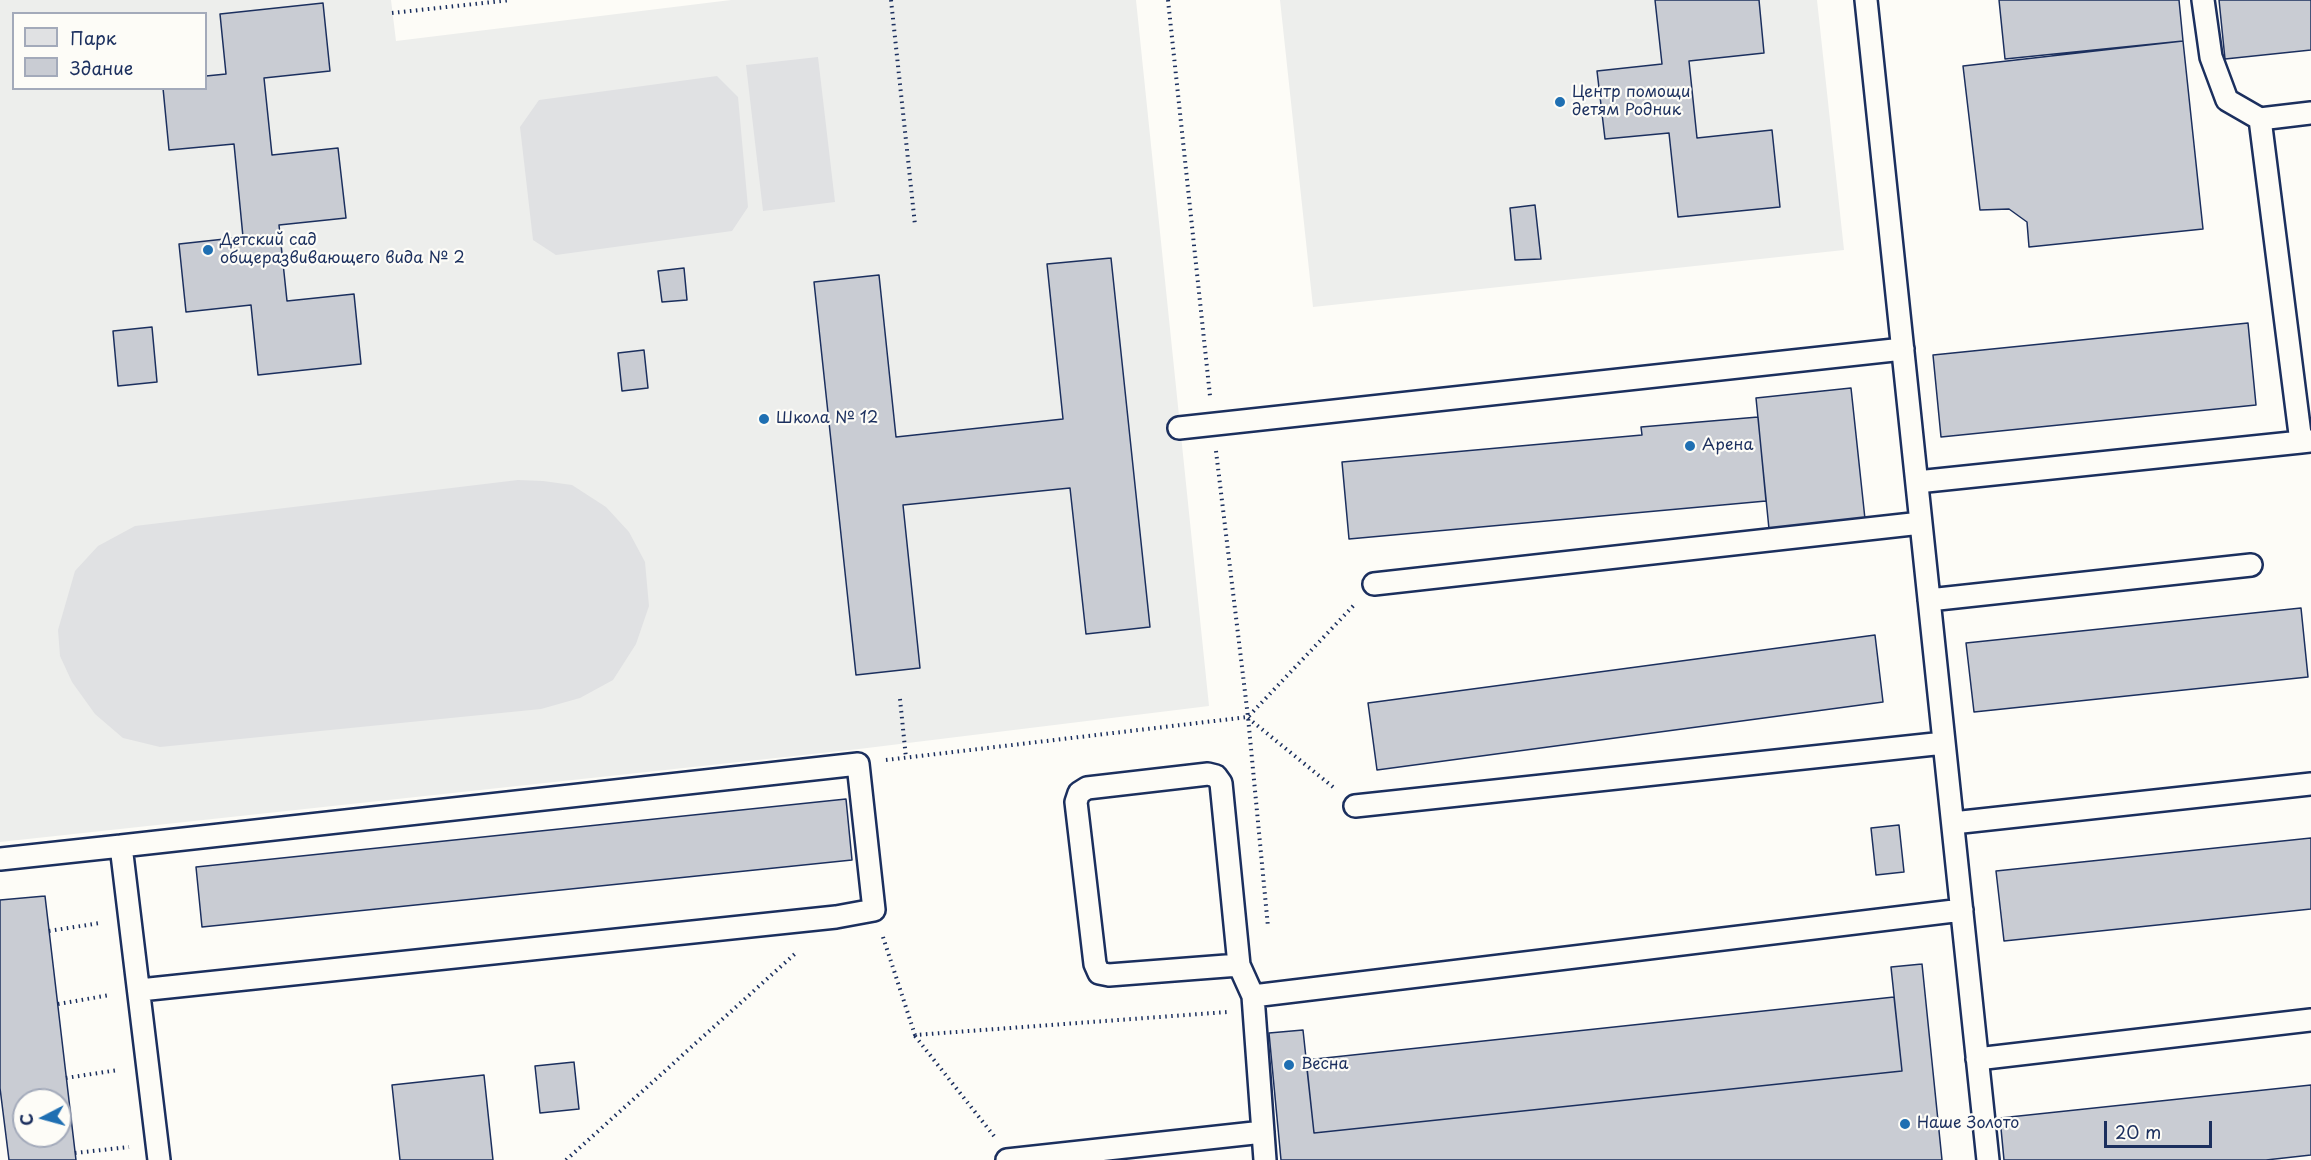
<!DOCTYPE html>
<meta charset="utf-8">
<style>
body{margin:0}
#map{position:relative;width:2311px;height:1160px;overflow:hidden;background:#fdfcf7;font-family:"Playpen Sans",sans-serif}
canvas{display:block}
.legend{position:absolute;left:12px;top:12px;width:195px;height:78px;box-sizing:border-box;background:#fdfcf7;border:2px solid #a3aaba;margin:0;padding:8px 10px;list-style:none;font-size:18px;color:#1b2f5e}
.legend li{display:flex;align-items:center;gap:12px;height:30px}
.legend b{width:30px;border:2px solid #a3aaba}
.north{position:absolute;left:12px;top:1088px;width:60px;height:60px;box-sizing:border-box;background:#fdfcf7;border:2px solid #a3aaba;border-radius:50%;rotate:264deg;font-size:16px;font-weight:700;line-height:24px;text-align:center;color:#1b2f5e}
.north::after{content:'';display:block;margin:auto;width:21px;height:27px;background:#1f6fb2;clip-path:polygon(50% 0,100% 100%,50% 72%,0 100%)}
.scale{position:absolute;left:2104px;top:1121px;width:108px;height:27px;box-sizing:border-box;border:3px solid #1b2f5e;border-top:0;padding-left:8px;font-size:18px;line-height:21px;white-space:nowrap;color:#1b2f5e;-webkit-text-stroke:4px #fdfcf7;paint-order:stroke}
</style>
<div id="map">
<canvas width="2311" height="1160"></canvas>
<ul class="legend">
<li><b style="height:16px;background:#e0e1e3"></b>Парк</li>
<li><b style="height:16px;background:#c9ccd3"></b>Здание</li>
</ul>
<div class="north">С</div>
<div class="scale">20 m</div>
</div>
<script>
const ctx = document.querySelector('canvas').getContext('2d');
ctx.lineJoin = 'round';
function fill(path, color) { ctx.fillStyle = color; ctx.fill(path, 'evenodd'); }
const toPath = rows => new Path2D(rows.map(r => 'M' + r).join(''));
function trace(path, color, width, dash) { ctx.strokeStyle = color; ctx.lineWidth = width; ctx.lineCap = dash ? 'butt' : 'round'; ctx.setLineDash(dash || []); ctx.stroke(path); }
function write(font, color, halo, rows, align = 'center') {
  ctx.font = font + ' "Playpen Sans",sans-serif'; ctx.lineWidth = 4.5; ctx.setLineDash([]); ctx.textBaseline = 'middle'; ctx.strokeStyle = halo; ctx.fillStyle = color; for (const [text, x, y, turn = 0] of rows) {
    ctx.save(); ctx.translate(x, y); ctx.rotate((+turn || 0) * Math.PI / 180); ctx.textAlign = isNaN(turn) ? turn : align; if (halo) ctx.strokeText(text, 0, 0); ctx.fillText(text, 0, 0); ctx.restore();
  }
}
fill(toPath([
 [0,0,391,0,396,41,731,0,1136,0,1209,706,859,749,0,842],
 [14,14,206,14,206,88,14,88],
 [1280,0,1817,0,1844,250,1313,307]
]), '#edeeec');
fill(toPath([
 [818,57,835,202,763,211,746,65],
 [717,76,738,97,748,207,732,231,556,255,533,240,520,127,539,100],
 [518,480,543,481,572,485,606,507,629,532,645,562,649,606,636,644,613,680,580,698,541,709,160,747,123,738,95,714,72,682,60,656,58,630,75,571,98,546,135,526]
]), '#e0e1e3');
const building = toPath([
 [1655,0,1759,0,1764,53,1689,61,1697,138,1772,130,1780,207,1678,217,1669,133,1605,139,1597,71,1662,64,1655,0],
 [1999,0,2179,0,2183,41,2005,59,1999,0],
 [2219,0,2311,0,2311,50,2225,59,2219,0],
 [323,3,330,71,264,78,272,155,338,148,346,218,279,225,287,301,354,294,361,364,258,375,251,305,186,312,179,244,243,237,234,144,169,150,163,88,206,88,206,76,226,74,220,14,323,3],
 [2183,41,2203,229,2029,247,2027,222,2009,209,1980,210,1963,66,2183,41],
 [1535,205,1541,259,1515,260,1510,208,1535,205],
 [1111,258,1150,627,1086,634,1070,488,903,505,920,668,856,675,814,282,879,275,896,437,1063,419,1047,264,1111,258],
 [684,268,687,300,662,302,658,271,684,268],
 [2248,323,2256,405,1941,437,1933,355,2248,323],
 [152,327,157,382,118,386,113,331,152,327],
 [644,350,648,388,622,391,618,353,644,350],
 [1851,388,1865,519,1769,529,1756,398,1851,388],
 [1758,417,1766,501,1349,539,1342,462,1642,435,1641,427,1758,417],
 [2301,608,2308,677,1974,712,1966,643,2301,608],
 [1875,635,1883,702,1377,770,1368,703,1875,635],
 [846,799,852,860,202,927,196,867,846,799],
 [1899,825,1904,872,1876,875,1871,828,1899,825],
 [2311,838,2311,909,2004,941,1996,871,2311,838],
 [45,896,76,1160,9,1160,0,1088,0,900,45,896],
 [24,1100,60,1100,60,1136,24,1136,24,1100],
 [1922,964,1942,1160,1281,1160,1269,1033,1303,1030,1314,1133,1902,1071,1891,967,1922,964],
 [1894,997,1902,1071,1314,1133,1306,1060,1894,997],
 [574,1062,579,1109,540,1113,535,1066,574,1062],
 [484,1075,493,1160,400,1160,392,1085,484,1075],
 [2311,1085,2311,1155,2266,1160,2004,1160,2000,1118,2311,1085]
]);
fill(building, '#c9ccd3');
trace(building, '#1b2f5e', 1.5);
const service = toPath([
 [1866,0,1988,1160],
 [2203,0,2211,57,2227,100,2260,119,2311,113],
 [2260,119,2301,442,2311,441],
 [1179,428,1903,349],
 [1917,482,2301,442],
 [1374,584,1921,523],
 [1929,600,2251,565],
 [1355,806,1944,743],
 [1953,823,2311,784],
 [121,846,858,764,874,910,836,917,140,990],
 [0,859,121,846,159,1160],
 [1239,965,1109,975,1099,973,1095,964,1076,802,1079,793,1087,788,1208,774,1216,776,1221,783,1239,965,1253,996],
 [1977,1059,2311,1020],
 [1007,1160,1263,1132],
 [1265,1160,1253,996,1962,910]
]);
trace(service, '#1b2f5e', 26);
trace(toPath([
 [891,0,915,225],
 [1168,0,1210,396],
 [392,13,511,0],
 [1216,451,1248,717,1268,927],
 [900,699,906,758],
 [1248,718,1333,787],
 [886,760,1248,717,1355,604],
 [49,931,100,923],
 [883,937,915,1035,1227,1012],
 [58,1004,110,995],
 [915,1036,994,1136],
 [66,1078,118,1070],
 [75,1153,129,1147],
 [566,1160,797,952]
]), '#1b2f5e', 4, [1.5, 4.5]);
trace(service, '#fdfcf7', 21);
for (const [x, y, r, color] of [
 [1560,102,6,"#1f6fb2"],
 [208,250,6,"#1f6fb2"],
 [764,419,6,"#1f6fb2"],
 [1690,446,6,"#1f6fb2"],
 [1289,1065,6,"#1f6fb2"],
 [1905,1124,6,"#1f6fb2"]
]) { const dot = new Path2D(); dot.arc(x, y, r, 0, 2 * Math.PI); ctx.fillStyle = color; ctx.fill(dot); trace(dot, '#fdfcf7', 2); }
write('16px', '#1b2f5e', '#fdfcf7', [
 ["Центр помощи",1572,93],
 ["детям Родник",1572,111],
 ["Детский сад",220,241],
 ["общеразвивающего вида № 2",220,259],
 ["Школа № 12",776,419],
 ["Арена",1702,446],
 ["Весна",1301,1065],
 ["Наше Золото",1917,1124]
], 'left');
</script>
